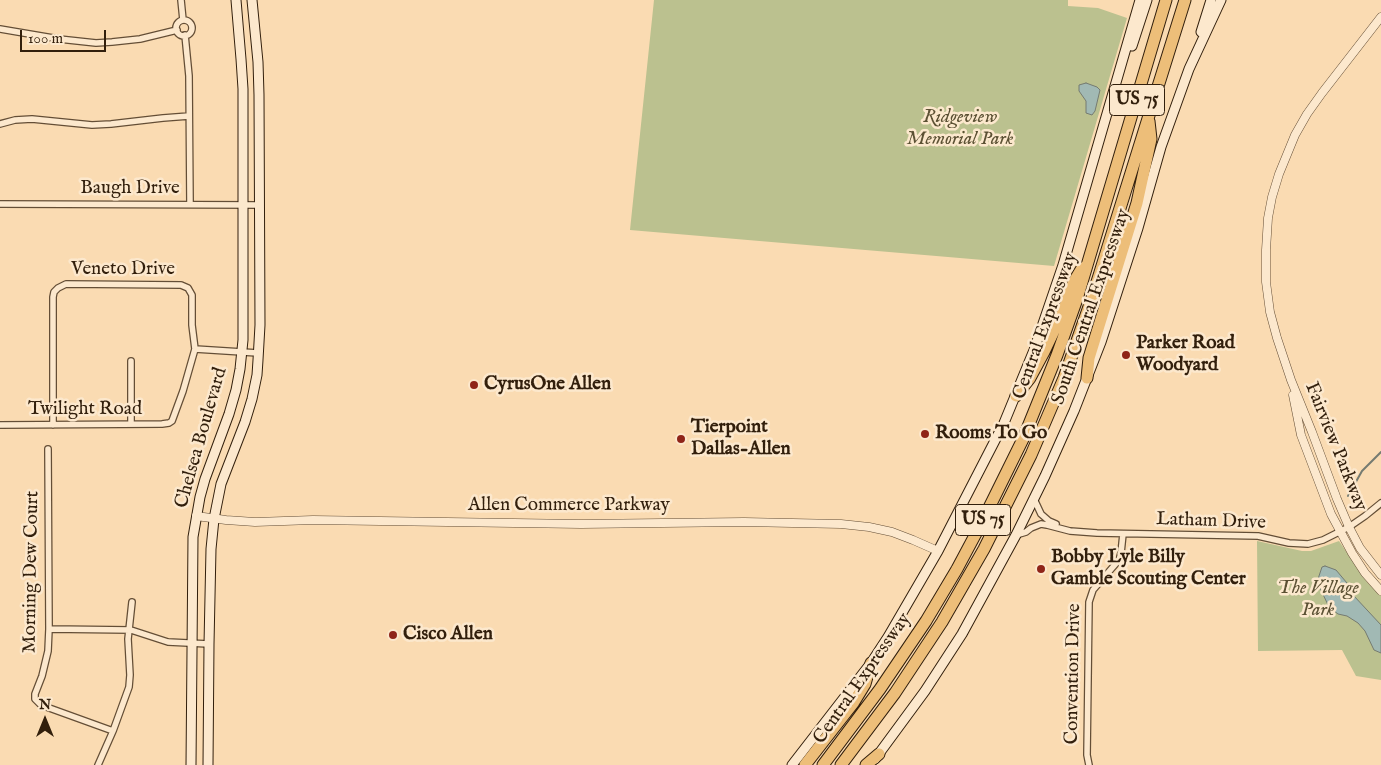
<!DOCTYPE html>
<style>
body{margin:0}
#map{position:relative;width:1381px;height:765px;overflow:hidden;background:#fadbb2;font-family:"IM FELL English",serif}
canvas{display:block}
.north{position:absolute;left:20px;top:695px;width:50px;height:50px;-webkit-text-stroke:4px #fce8cd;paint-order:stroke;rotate:0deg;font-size:14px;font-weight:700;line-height:20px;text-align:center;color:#321f0c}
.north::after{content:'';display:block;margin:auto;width:18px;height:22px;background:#321f0c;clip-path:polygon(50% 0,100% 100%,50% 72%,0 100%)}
.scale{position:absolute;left:20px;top:30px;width:86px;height:22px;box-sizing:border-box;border:2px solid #321f0c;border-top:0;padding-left:6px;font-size:15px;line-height:18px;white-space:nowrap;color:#321f0c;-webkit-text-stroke:4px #fce8cd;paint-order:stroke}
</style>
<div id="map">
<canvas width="1381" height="765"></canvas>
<div class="north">N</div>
<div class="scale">100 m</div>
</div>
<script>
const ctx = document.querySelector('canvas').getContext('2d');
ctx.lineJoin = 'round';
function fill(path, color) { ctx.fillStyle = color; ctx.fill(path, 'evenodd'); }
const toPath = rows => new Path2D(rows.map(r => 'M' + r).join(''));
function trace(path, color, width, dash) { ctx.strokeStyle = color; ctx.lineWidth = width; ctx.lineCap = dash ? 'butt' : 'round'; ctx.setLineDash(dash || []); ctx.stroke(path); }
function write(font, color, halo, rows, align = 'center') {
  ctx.font = font + ' "IM FELL English",serif'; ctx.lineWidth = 5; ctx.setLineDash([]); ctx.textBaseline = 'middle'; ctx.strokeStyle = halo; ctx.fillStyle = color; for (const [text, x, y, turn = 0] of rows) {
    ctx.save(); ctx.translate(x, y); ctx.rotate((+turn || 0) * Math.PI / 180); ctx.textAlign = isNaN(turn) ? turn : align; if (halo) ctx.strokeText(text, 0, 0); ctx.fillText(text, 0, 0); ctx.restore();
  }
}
fill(toPath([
 [654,0,1068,0,1068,6,1098,8,1127,18,1054,266,630,230],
 [1257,541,1302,551,1311,551,1339,541,1367,582,1381,596,1381,680,1356,676,1342,650,1258,651]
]), '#bbc18f');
const water = toPath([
 [1086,83,1097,87,1100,90,1095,111,1092,115,1086,113,1086,101,1079,91,1079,85,1086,83],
 [1325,566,1336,570,1347,583,1354,596,1381,625,1381,653,1374,650,1365,631,1358,623,1347,616,1338,614,1329,607,1320,588,1318,579,1322,567,1325,566]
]);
fill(water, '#a1b9b4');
trace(water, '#757b71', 1);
trace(toPath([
 [1348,496,1362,471,1381,452]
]), '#757b71', 2);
const minor = toPath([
 [181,0,183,20],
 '176 28a8 8 0 1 1 16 0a8 8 0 1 1-16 0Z',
 [0,29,59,39,96,43,112,42,140,39,177,30],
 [185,35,189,76,190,204],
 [0,124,15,120,32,119,92,125,111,124,163,118,189,116],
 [0,204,259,205],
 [195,349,258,353],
 [131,361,131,424],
 [0,425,162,424,169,423,172,421,183,391,195,349,192,325,192,295,188,288,181,285,66,284,58,288,54,292,53,297,53,425],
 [48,449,49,629,48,651,42,676,35,694,35,699,41,705,113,731],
 [1034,499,1041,514,1049,521,1056,524],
 [1016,535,1026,532,1031,528,1041,524,1047,525,1070,531,1097,533,1258,536,1289,543,1308,544,1323,540,1349,527,1365,516,1381,503],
 [49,629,131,630,168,642,209,644],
 [98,765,113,731,129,687,130,675,128,639,132,602],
 [1089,765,1087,755,1089,602,1093,590,1119,560,1121,553,1123,534]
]);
const tertiary = toPath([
 [1381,17,1322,93,1307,114,1295,135,1279,174,1272,197,1268,218,1266,250,1266,282,1270,312,1277,338,1291,380,1312,432,1337,499,1349,527,1360,548,1381,575],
 [1293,395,1301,435,1331,514,1352,553,1365,573,1381,591],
 [196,516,226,520,255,522,313,520,581,524,744,522,841,524,869,527,892,532,913,540,938,551]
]);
const secondary = toPath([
 [1201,32,1211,0],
 [1132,46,1147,0],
 [875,759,925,691,962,634,1016,535,1045,476,1074,411,1101,342,1138,228,1161,147,1189,69,1221,0],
 [191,765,193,537,200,497,205,479,229,414,236,390,240,369,243,340,243,89,241,59,236,0],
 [208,765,209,644,211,549,214,519,221,484,245,422,252,399,257,375,258,360,260,325,259,95,258,62,252,0],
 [792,765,871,663,888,637,938,551,1004,423,1034,350,1063,265,1140,0]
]);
const motorway = toPath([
 [1087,378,1089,358,1137,203,1151,139,1149,121],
 [1016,396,1030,378,1044,352,1062,314,1073,283,1082,268],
 [805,765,854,702,865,684,871,663],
 [823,765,880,689,926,621,957,569,981,524,1023,439,1057,355,1077,299,1166,0],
 [841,765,895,693,942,622,984,549,1031,455,1064,378,1092,298,1185,0],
 [866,765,879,754]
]);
trace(minor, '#644e36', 8);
trace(tertiary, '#644e36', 9);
trace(secondary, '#321f0c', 11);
trace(motorway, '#321f0c', 13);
trace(minor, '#fce8cd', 5.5);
trace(tertiary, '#fce8cd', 8);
trace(secondary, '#fce8cd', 9);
trace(motorway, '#edbe79', 11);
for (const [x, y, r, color] of [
 [1126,355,5,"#8f2418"],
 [474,385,5,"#8f2418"],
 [925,434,5,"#8f2418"],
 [681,439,5,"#8f2418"],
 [1041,569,5,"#8f2418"],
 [393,635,5,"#8f2418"]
]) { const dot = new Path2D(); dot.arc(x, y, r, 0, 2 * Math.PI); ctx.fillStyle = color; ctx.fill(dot); trace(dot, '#fce8cd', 2); }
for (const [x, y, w] of [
 [1137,100,55],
 [983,520,55]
]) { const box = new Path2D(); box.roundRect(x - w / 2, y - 15.5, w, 31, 4); ctx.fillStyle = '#fce8cd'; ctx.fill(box); trace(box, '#321f0c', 1); }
write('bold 18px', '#321f0c', null, [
 ["US 75",1137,100],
 ["US 75",983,520]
]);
write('italic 19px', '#5b5033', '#fce8cd', [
 ["Ridgeview",960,118],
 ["Memorial Park",960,140],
 ["The Village",1318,589],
 ["Park",1318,611]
]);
write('19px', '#321f0c', '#fce8cd', [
 ["Baugh Drive",130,189],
 ["Veneto Drive",123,270],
 ["South Central Expressway",1092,307,-71],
 ["Central Expressway",1046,326,-70],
 ["Twilight Road",85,410],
 ["Chelsea Boulevard",202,438,-74],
 ["Fairview Parkway",1335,447,68],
 ["Allen Commerce Parkway",569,506],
 ["Latham Drive",1211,522,2],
 ["Morning Dew Court",32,572,-89],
 ["Convention Drive",1074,674,-89],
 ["Central Expressway",863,679,-55]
]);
write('bold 19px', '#321f0c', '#fce8cd', [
 ["Parker Road",1136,344],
 ["Woodyard",1136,366],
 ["CyrusOne Allen",484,385],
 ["Tierpoint",691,428],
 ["Dallas-Allen",691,450],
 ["Rooms To Go",935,434],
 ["Bobby Lyle Billy",1051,558],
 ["Gamble Scouting Center",1051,580],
 ["Cisco Allen",403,635]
], 'left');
</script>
